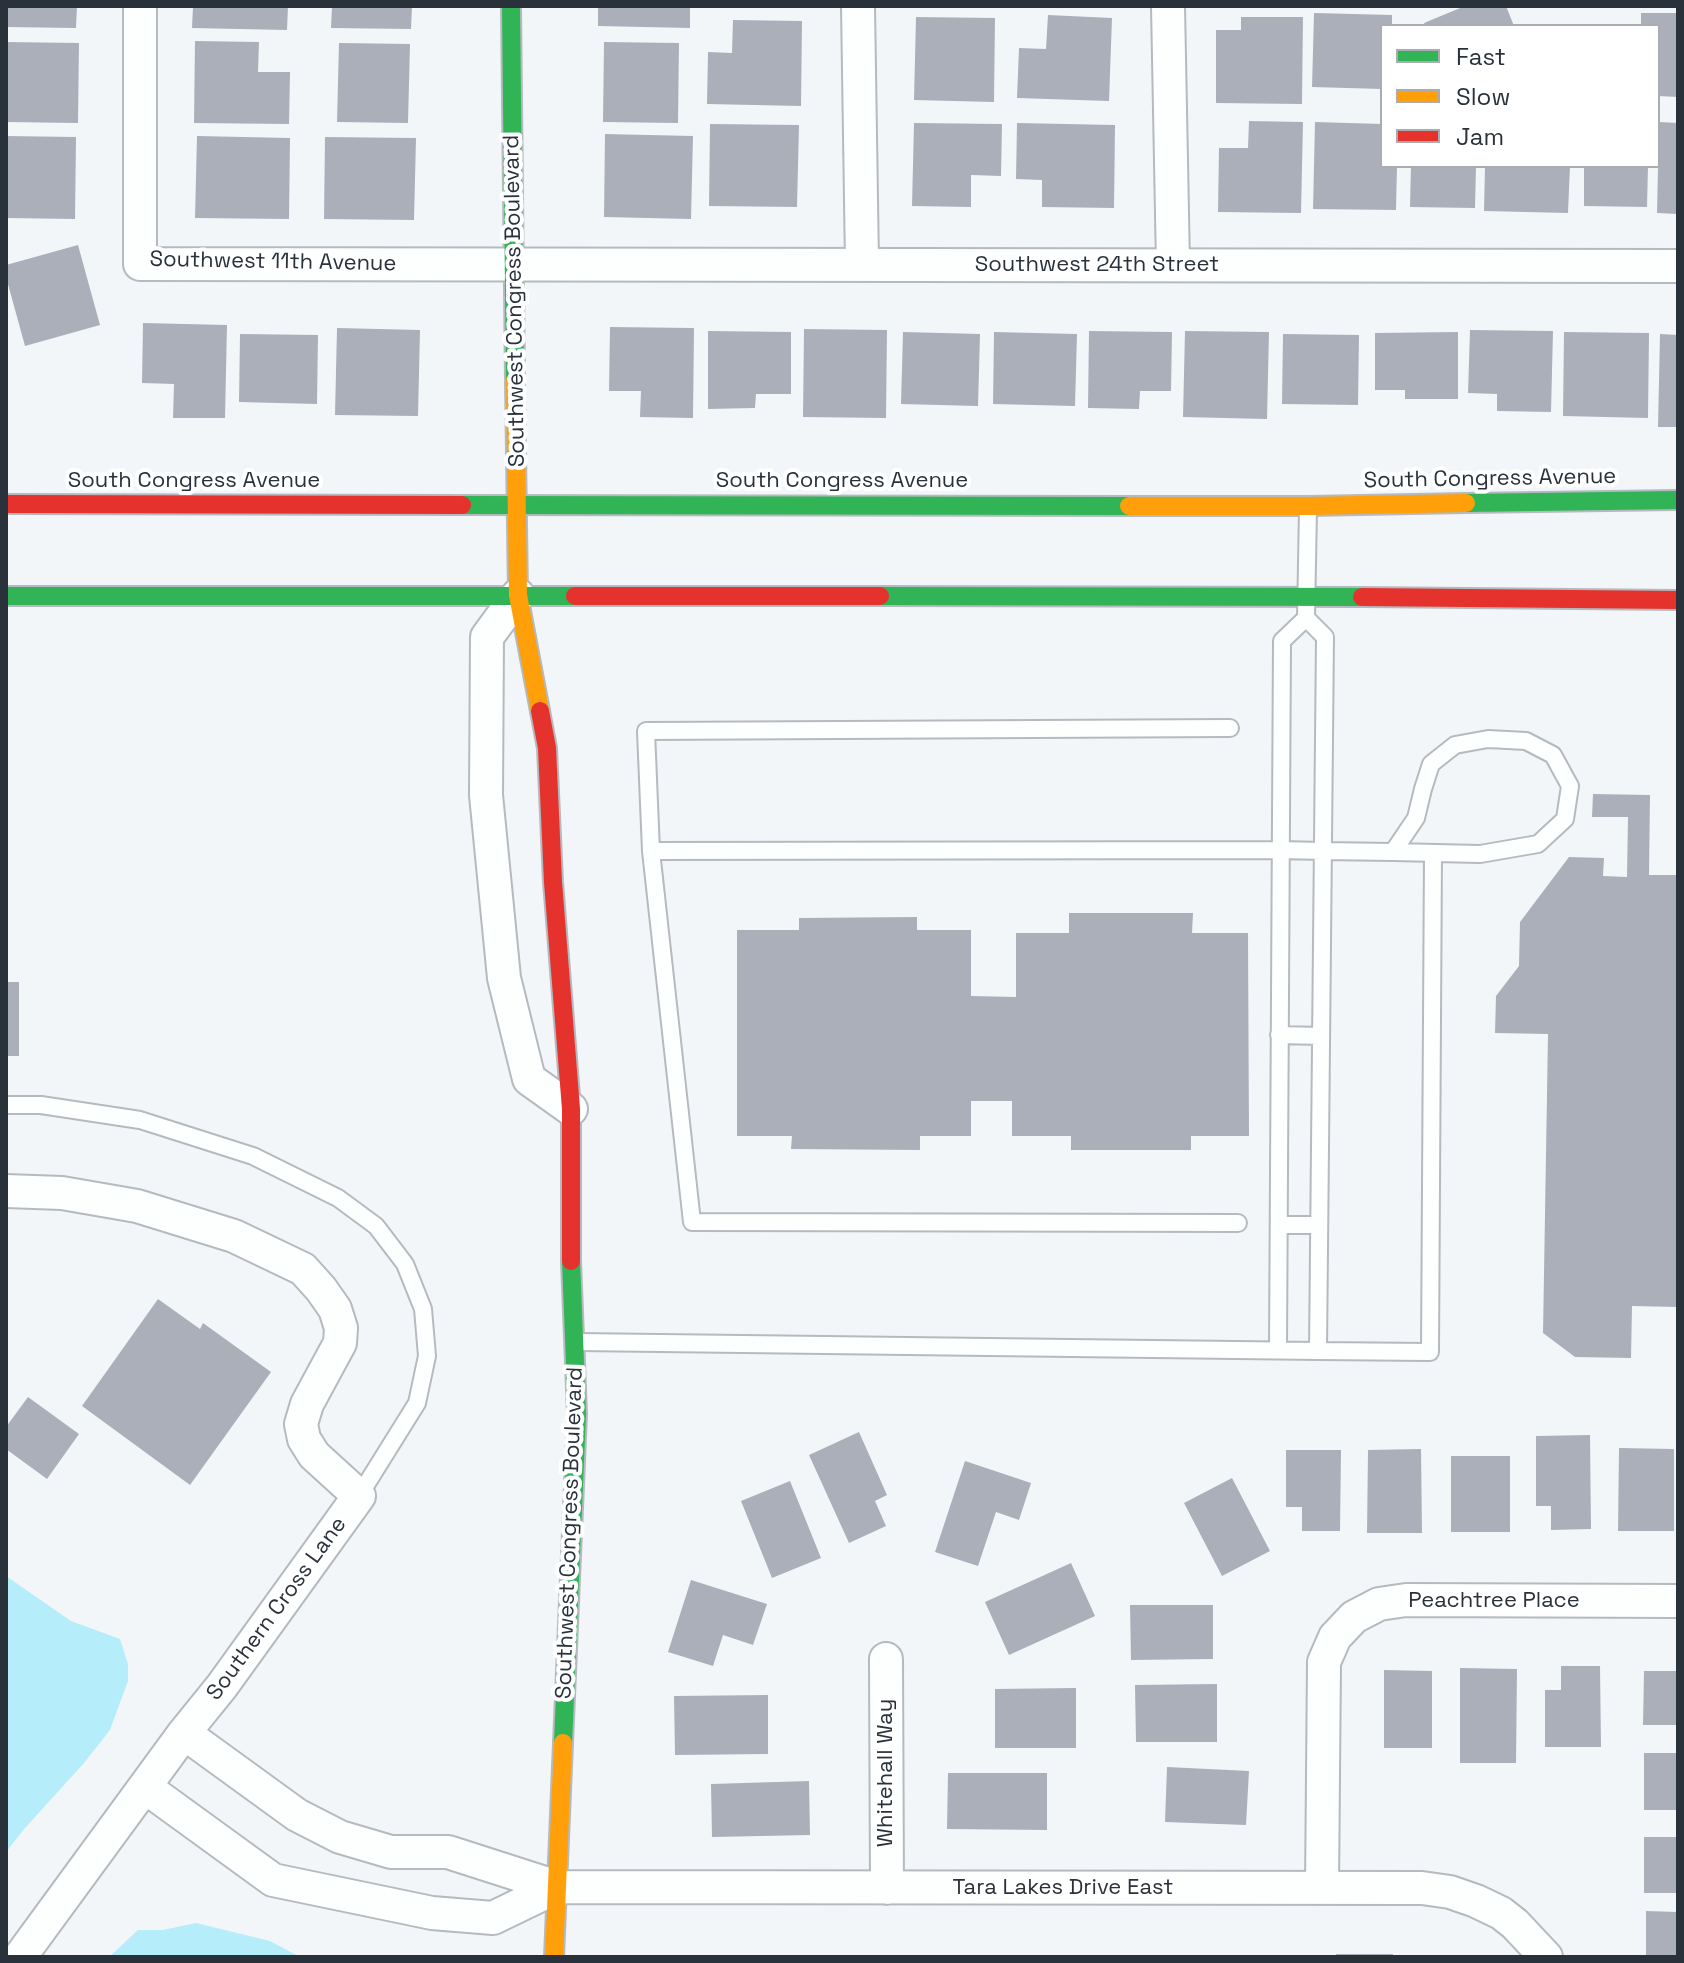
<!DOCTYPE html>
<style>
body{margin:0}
#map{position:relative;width:1684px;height:1963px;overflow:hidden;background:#f3f6f9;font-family:"Space Grotesk",sans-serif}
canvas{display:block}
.frame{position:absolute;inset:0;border:8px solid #29323b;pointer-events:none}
.legend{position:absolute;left:1380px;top:24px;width:280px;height:144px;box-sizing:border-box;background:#fff;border:2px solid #a9adb1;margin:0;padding:10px 14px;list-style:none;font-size:24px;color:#29323b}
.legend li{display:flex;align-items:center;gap:16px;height:40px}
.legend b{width:40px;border:2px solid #a9adb1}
</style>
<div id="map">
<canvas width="1684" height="1963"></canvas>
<div class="frame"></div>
<ul class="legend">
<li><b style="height:10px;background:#30b455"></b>Fast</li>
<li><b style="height:10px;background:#ff9f0a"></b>Slow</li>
<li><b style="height:10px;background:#e5322d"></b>Jam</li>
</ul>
</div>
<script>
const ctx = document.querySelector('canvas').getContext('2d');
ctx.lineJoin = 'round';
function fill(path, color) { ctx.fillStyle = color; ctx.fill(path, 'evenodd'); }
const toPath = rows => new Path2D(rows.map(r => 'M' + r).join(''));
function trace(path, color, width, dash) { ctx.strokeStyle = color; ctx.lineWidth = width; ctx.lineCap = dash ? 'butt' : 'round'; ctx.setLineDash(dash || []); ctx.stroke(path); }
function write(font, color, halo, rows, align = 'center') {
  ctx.font = font + ' "Space Grotesk",sans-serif'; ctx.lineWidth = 8; ctx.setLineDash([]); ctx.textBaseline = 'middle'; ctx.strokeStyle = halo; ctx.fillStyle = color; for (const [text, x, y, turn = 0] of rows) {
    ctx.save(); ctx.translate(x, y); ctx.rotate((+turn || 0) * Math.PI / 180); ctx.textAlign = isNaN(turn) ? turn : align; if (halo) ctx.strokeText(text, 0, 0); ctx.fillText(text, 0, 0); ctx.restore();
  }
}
fill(toPath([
 [6,1576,71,1621,120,1639,128,1664,128,1681,110,1730,84,1763,25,1828,6,1852],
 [196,1923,270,1941,300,1957,109,1957,138,1930,163,1930]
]), '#b5edfa');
fill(toPath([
 [6,6,77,6,76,28,6,27],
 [193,6,288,6,287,30,192,28],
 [332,6,412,6,411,29,331,28],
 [598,6,690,6,690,28,598,26],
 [1465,6,1506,6,1514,26,1425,26,1424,23],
 [1314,13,1392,15,1392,26,1382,26,1382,89,1312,87],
 [1641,13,1678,13,1678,97,1658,96,1658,26,1641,26],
 [1048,15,1112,18,1109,101,1017,98,1019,48,1046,49],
 [916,17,995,18,994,102,914,100],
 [1241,17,1303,17,1302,104,1216,103,1216,30,1241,30],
 [733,20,802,21,801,106,707,104,708,52,732,53],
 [195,41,259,42,258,72,290,72,289,124,194,123],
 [6,42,79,43,78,123,6,122],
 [604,42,679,43,678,123,603,122],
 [339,43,410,44,408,123,337,122],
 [1249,121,1303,122,1301,213,1218,212,1219,148,1248,148],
 [1315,122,1382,124,1382,166,1397,166,1396,210,1313,209],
 [1659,122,1678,123,1678,214,1657,213],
 [914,123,1002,124,1001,176,971,175,971,207,912,206],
 [1017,123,1115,125,1114,208,1042,207,1042,180,1016,179],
 [710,124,799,125,797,207,709,206],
 [605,134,693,136,691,219,604,217],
 [6,136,76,137,75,219,6,218],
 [197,136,290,138,289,219,195,218],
 [325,137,416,138,414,220,324,219],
 [1411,166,1476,166,1475,208,1410,207],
 [1485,166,1570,166,1568,213,1484,211],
 [1584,166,1648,166,1647,207,1584,206],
 [78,245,100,325,25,346,6,277,6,265],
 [143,323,227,325,225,418,173,418,174,384,142,383],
 [610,327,694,328,693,418,640,417,641,391,609,391],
 [337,328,420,330,418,416,335,415],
 [804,329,887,330,886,418,803,417],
 [1470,330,1553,331,1551,412,1497,411,1497,394,1468,393],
 [708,331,791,332,791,394,756,394,755,408,708,409],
 [1089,331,1172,332,1171,391,1140,391,1139,409,1088,408],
 [1185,331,1269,332,1267,419,1183,417],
 [903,332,980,334,978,406,901,404],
 [994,332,1077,334,1075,406,993,404],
 [1458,332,1458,399,1405,399,1405,390,1375,390,1375,333],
 [1564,332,1649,333,1648,418,1563,416],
 [240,334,318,335,317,404,239,402],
 [1283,334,1359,335,1358,405,1282,404],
 [1660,334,1678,335,1678,427,1658,427],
 [1593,794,1650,795,1649,875,1678,875,1678,1307,1632,1306,1631,1358,1575,1357,1543,1333,1548,1034,1495,1033,1496,996,1519,966,1520,922,1569,857,1604,858,1603,876,1627,877,1628,817,1592,817],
 [1069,913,1193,913,1192,933,1248,933,1249,1136,1191,1136,1191,1150,1071,1150,1071,1136,1012,1136,1012,1101,971,1101,971,1136,920,1136,920,1150,791,1149,792,1136,737,1136,737,930,799,930,799,918,917,917,917,930,971,930,971,996,1016,997,1016,933,1069,933],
 [6,982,19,982,19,1056,6,1056],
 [158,1299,200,1329,203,1323,271,1372,190,1485,82,1406],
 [28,1397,79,1434,47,1479,6,1449,6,1427],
 [859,1432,887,1495,875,1501,886,1526,849,1543,809,1455],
 [1590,1435,1591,1529,1551,1530,1551,1506,1536,1506,1536,1436],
 [1619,1448,1674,1449,1674,1531,1618,1531],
 [1421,1449,1422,1533,1367,1533,1368,1450],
 [1286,1450,1341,1450,1340,1531,1302,1531,1302,1507,1286,1507],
 [1451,1456,1510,1456,1510,1532,1451,1532],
 [965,1461,1031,1483,1019,1520,996,1512,978,1566,935,1552],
 [1232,1478,1270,1551,1222,1576,1184,1503],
 [790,1481,821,1558,772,1578,741,1501],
 [1071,1563,1095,1616,1009,1655,985,1602],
 [691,1580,767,1604,753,1645,723,1635,713,1666,668,1652],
 [1130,1605,1213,1605,1213,1659,1131,1660],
 [1561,1666,1600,1666,1601,1747,1545,1747,1545,1690,1561,1690],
 [1460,1668,1517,1669,1516,1763,1460,1763],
 [1384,1670,1432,1671,1432,1748,1384,1748],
 [1644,1671,1678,1671,1678,1725,1643,1725],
 [1217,1684,1217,1742,1136,1742,1135,1685],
 [1076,1688,1076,1748,995,1748,995,1689],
 [768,1695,768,1754,675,1755,674,1696],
 [1644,1753,1678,1753,1678,1810,1644,1810],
 [1167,1767,1249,1771,1246,1825,1165,1822],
 [948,1773,1047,1773,1047,1830,947,1829],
 [809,1781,810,1835,712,1837,711,1784],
 [1644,1837,1678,1837,1678,1893,1644,1893],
 [1646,1911,1678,1912,1678,1957,1646,1957],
 [1336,1954,1393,1954,1393,1957,1336,1957]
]), '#aaafba');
const lane = toPath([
 [651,851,646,731,1230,728],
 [1279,1035,1321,1036],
 [6,1105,41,1105,140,1120,253,1156,338,1198,376,1226,405,1264,423,1309,427,1356,417,1403,359,1496],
 [1238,1223,692,1222,651,851,1280,850,1323,851,1393,852,1480,854,1538,844,1565,819,1570,786,1553,755,1526,741,1488,739,1455,745,1431,764,1423,789,1416,818,1393,852],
 [1279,1225,1319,1225],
 [577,1342,1318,1351,1325,637,1306,618],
 [1278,1349,1282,641,1306,618,1308,509],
 [1318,1351,1430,1352,1433,853]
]);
const street = toPath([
 [140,6,140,264,1678,266],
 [858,6,862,264],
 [1168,6,1173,265],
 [518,595,487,637,486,795,504,978,529,1079,571,1109],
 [6,1191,62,1193,137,1206,234,1236,303,1269,321,1289,335,1309,341,1328,340,1343,307,1404,301,1424,304,1439,314,1455,359,1496,222,1686,184,1733,20,1957],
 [886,1659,887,1888],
 [184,1733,297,1815,340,1837,391,1852,448,1852,557,1887,1422,1888,1450,1892,1476,1901,1501,1913,1515,1924,1546,1957],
 [145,1787,273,1880,432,1913,493,1918,557,1887],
 [1322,1888,1324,1662,1335,1637,1354,1617,1379,1604,1406,1600,1678,1601]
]);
const fast = toPath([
 [511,6,515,381],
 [1466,503,1678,500],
 [462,505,1129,506],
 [6,596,575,596],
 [880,596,1362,597],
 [563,1743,577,1414,571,1261]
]);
const slow = toPath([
 [515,381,518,595,540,711],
 [1129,506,1308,506,1466,503],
 [554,1957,563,1743]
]);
const jam = toPath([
 [6,504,462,505],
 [575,596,880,596],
 [1362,597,1678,600],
 [540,711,547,748,553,882,571,1109,571,1261]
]);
trace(lane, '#b4babf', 20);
trace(street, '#b4babf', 36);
trace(fast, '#b4babf', 22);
trace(slow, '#b4babf', 22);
trace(jam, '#b4babf', 22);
trace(lane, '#fdfefe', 16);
trace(street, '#fdfefe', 32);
trace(fast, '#30b455', 18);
trace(slow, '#ff9f0a', 18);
trace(jam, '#e5322d', 18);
write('22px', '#29323b', '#fff', [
 ["Southwest 11th Avenue",273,262,1],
 ["Southwest 24th Street",1097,265],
 ["Southwest Congress Boulevard",515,301,-91],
 ["South Congress Avenue",1490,479,-1],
 ["South Congress Avenue",194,481],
 ["South Congress Avenue",842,481],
 ["Southwest Congress Boulevard",570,1533,-88],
 ["Peachtree Place",1494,1601],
 ["Southern Cross Lane",277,1609,-54],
 ["Whitehall Way",886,1773,-90],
 ["Tara Lakes Drive East",1063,1888]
]);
</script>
